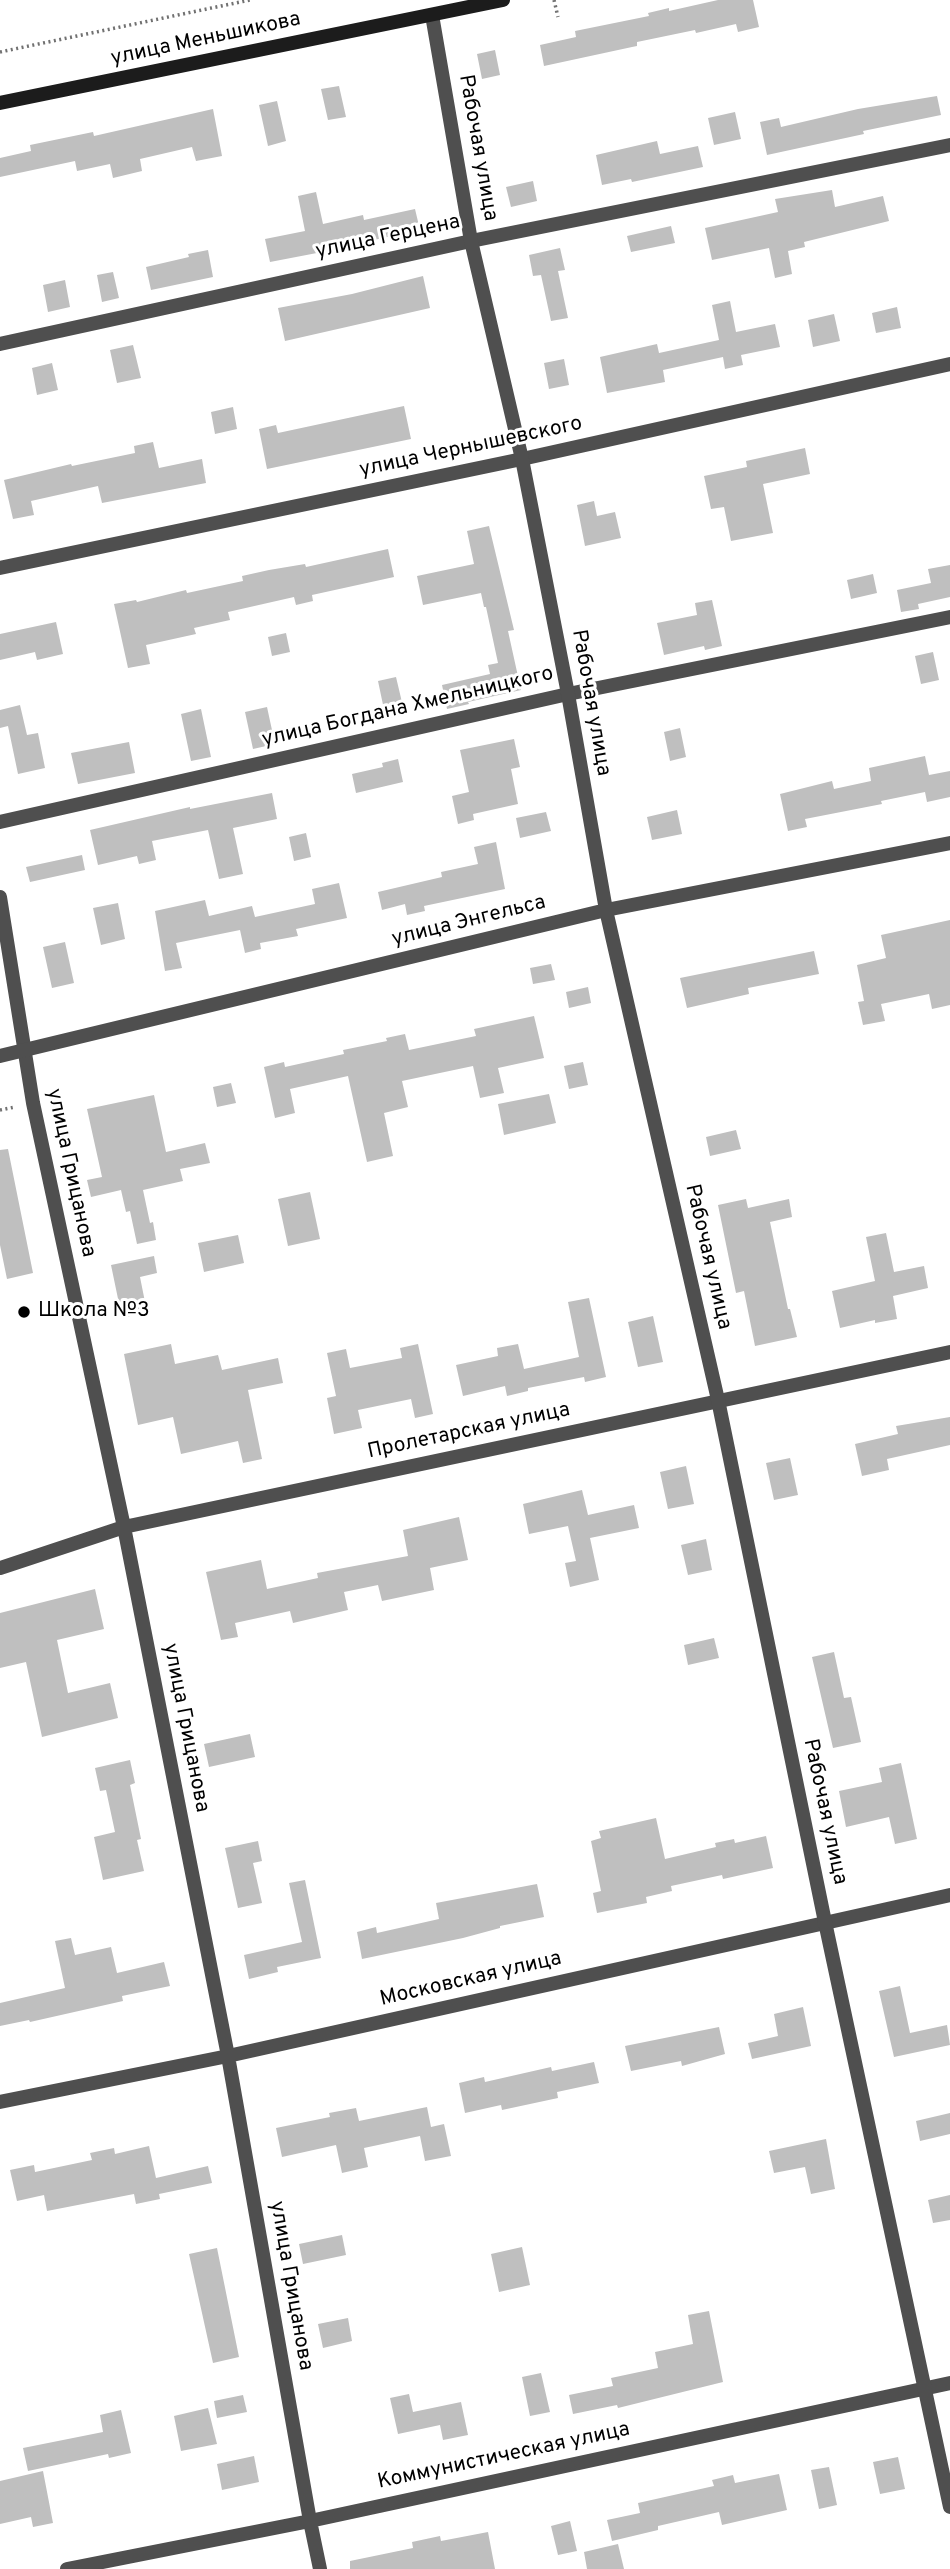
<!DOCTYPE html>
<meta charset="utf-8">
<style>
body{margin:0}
canvas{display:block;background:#fff}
</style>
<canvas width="950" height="2569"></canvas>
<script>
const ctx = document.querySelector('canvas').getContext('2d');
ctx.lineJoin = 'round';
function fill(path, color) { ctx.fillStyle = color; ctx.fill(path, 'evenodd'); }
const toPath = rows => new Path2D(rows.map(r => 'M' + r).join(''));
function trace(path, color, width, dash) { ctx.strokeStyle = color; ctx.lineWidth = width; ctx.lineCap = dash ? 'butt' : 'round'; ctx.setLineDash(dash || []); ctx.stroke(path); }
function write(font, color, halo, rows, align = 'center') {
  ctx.font = font + ' Overpass,sans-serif'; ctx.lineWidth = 6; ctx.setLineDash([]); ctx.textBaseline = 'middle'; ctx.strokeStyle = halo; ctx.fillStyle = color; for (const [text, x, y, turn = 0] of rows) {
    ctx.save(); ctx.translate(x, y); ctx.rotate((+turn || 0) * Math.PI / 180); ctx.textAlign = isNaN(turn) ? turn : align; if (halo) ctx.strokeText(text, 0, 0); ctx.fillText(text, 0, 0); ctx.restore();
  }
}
fill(toPath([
 [718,0,753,0,759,27,738,32,736,24,696,33,695,30,637,42,637,46,632,47,544,66,540,45,576,37,575,31,649,16,648,13,669,8,669,11],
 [495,50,500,75,482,79,477,54],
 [339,86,346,117,328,120,321,89],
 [937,96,941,115,863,131,864,134,767,155,760,122,779,118,781,127,858,109],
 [277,101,286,141,268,146,259,105],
 [213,109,222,156,196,161,192,147,140,159,142,171,113,178,110,164,77,171,75,161,0,177,0,158,31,151,30,145,93,132,94,136],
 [735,112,741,139,714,145,708,118],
 [657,141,660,154,698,146,703,167,632,182,631,179,602,185,596,155],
 [533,181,537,201,511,207,506,187],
 [832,190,835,207,883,196,889,221,804,242,805,247,788,251,792,274,775,278,769,248,712,260,705,228,778,212,775,199],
 [316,192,323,224,363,215,364,220,415,209,420,230,369,241,369,243,270,262,265,239,305,231,298,196],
 [671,226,675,243,631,252,627,236],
 [560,248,565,270,558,271,568,318,551,321,541,275,533,276,529,255],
 [208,250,213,277,151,290,146,267,189,257,188,254],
 [113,272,119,298,102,302,97,275],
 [423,276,430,308,285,341,278,308,352,294],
 [65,280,70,307,48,312,43,285],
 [730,301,736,332,775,324,780,347,741,355,743,365,725,369,723,357,663,370,665,382,607,393,600,357,657,344,659,353,719,340,712,305],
 [897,307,901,328,876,333,872,313],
 [834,314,840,341,813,347,808,320],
 [133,345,141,378,117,383,110,350],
 [564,359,569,385,549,389,544,363],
 [52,363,58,390,37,395,32,368],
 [404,406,411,439,267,469,259,429,276,425,278,433],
 [233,407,237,429,215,434,211,412],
 [153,442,159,468,202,459,206,483,102,503,98,486,31,501,34,515,13,519,4,480,71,464,72,466,135,453,134,446],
 [805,448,810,474,763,484,773,533,731,541,724,507,711,509,704,476,747,467,746,461],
 [594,501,597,516,615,512,621,538,585,546,577,505],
 [489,526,514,630,508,631,521,690,468,702,469,704,447,709,442,685,490,674,488,665,498,663,486,607,484,607,481,593,423,605,417,576,474,564,467,531],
 [388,549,394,577,312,595,313,601,296,605,294,597,228,612,230,620,194,628,196,634,146,645,150,664,128,668,114,604,136,600,137,602,186,590,187,593,243,581,242,576,269,570,305,564,306,567],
 [950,565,950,597,918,604,919,609,901,612,897,590,931,583,928,569],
 [873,574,877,593,851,599,847,580],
 [712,600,722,646,705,650,704,646,664,655,657,623,697,615,695,603],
 [56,622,63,654,37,660,35,652,0,660,0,634],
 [286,633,290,652,272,656,268,637],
 [933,652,939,680,921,684,915,656],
 [396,677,405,715,386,719,378,681],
 [20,705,27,735,38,733,45,768,18,774,8,726,0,728,0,710],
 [267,707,275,744,253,749,245,712],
 [201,709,211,757,191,761,181,714],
 [680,728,686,757,670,761,664,732],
 [514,739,520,767,511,769,518,804,473,814,474,820,458,824,452,796,469,792,460,750],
 [129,742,135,773,78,784,71,753],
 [925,756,929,775,950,771,950,797,927,802,925,792,881,801,882,804,805,819,807,827,788,831,780,794,832,781,834,789,871,781,869,768],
 [398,759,403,782,356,793,352,774,383,767,382,763],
 [272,793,277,819,233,828,243,874,219,879,208,830,152,841,156,860,139,864,137,856,98,865,90,830,190,807,190,809],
 [677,810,682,834,652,840,647,817],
 [546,812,551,831,520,838,516,818],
 [306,833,311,857,294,861,289,837],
 [496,842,505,889,424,906,425,911,407,915,405,904,382,910,378,892,442,877,441,872,478,864,474,847],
 [82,855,85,870,30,882,26,867],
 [339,883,347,918,296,929,298,936,260,943,261,949,245,953,240,930,176,943,182,968,165,971,155,911,205,900,209,916,252,906,255,917,315,904,312,889],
 [118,903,125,939,101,945,93,908],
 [950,920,950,1005,932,1009,929,994,881,1004,885,1021,863,1025,858,1002,864,1001,857,965,886,958,881,935],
 [65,942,74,983,52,988,43,947],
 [814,951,819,974,748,988,749,994,687,1008,680,978],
 [551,964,555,980,533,984,530,968],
 [588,987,591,1003,569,1008,566,992],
 [534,1016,544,1058,498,1068,504,1093,480,1098,473,1066,402,1081,408,1107,384,1113,393,1156,367,1162,348,1076,290,1089,295,1113,275,1118,264,1067,284,1062,285,1067,344,1054,343,1050,387,1041,386,1038,405,1034,409,1050,476,1036,474,1029],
 [583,1062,588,1085,569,1089,564,1066],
 [231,1083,236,1103,217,1107,213,1087],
 [549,1094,556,1123,504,1135,498,1104],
 [154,1095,166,1152,205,1143,210,1163,180,1169,183,1181,143,1190,150,1223,153,1222,156,1240,137,1244,130,1211,126,1212,121,1190,91,1197,87,1180,102,1177,87,1109],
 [736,1130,741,1149,710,1156,706,1137],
 [8,1149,33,1273,7,1279,0,1245,0,1150],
 [310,1192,320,1239,288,1246,278,1199],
 [746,1199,748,1208,789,1199,792,1217,770,1222,788,1309,790,1309,797,1337,755,1346,744,1291,736,1293,718,1205],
 [886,1233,894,1272,924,1266,928,1288,893,1296,897,1319,875,1323,875,1320,840,1328,832,1291,875,1281,866,1237],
 [238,1235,244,1263,204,1272,198,1243],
 [154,1256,157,1273,140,1277,147,1312,122,1318,111,1265],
 [589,1298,606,1377,585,1382,584,1377,528,1388,528,1391,507,1396,505,1386,463,1396,456,1365,498,1356,497,1348,518,1344,524,1369,579,1357,568,1302],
 [653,1316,663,1362,638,1367,628,1322],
 [171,1344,175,1364,218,1355,222,1370,278,1358,283,1383,248,1390,262,1459,243,1463,238,1441,181,1454,173,1417,138,1425,124,1354],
 [418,1344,433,1414,415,1418,411,1399,358,1410,362,1428,334,1434,327,1398,336,1396,327,1353,346,1349,350,1368,402,1358,400,1348],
 [950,1417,950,1445,887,1459,889,1470,862,1476,855,1444,898,1434,896,1426],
 [790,1458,798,1495,774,1500,766,1463],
 [686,1466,694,1504,668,1509,660,1472],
 [582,1490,588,1515,634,1505,639,1528,590,1538,599,1580,570,1587,565,1563,576,1561,568,1526,529,1534,523,1504],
 [459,1517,468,1560,430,1568,434,1590,382,1601,378,1585,344,1592,348,1610,293,1623,290,1611,235,1623,238,1637,221,1640,206,1572,261,1560,267,1589,318,1578,317,1573,408,1556,403,1530],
 [706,1539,712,1570,688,1575,681,1545],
 [95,1589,104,1629,57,1640,68,1693,110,1683,118,1718,42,1737,26,1662,0,1668,0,1613],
 [714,1638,719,1658,688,1665,684,1645],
 [834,1652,844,1698,851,1697,861,1742,833,1748,812,1657],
 [250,1734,255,1757,209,1767,204,1744],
 [130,1760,135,1783,130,1785,141,1839,137,1840,144,1871,103,1880,94,1837,115,1832,106,1790,100,1791,95,1768],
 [901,1763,917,1839,895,1844,889,1817,846,1827,839,1791,882,1782,879,1768],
 [656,1818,665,1859,716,1847,715,1843,734,1839,735,1843,766,1836,773,1868,723,1879,722,1875,671,1886,672,1891,646,1897,647,1903,597,1913,593,1893,601,1891,591,1841,601,1838,599,1831],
 [258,1841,262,1861,253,1863,262,1903,238,1908,225,1848],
 [305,1880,321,1958,277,1967,278,1972,249,1979,244,1955,302,1942,289,1883],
 [537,1884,544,1917,500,1926,500,1928,463,1938,362,1959,357,1932,376,1927,377,1933,439,1919,436,1903],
 [71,1938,75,1955,111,1947,117,1973,164,1962,170,1986,122,1996,123,2001,30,2022,29,2020,0,2026,0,2003,65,1988,55,1941],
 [900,1986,910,2033,947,2025,950,2045,894,2057,879,1991],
 [803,2007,811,2046,752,2059,748,2043,778,2036,774,2014],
 [719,2027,725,2054,682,2066,681,2061,631,2071,625,2046],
 [594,2062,599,2083,557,2092,558,2098,502,2110,501,2105,465,2113,459,2083,484,2077,485,2082,551,2067,552,2071],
 [427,2107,431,2127,444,2124,451,2156,425,2161,420,2136,364,2148,368,2167,342,2173,336,2145,282,2157,276,2128,330,2117,329,2113,356,2108,359,2121],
 [950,2113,950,2134,920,2141,916,2121],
 [826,2139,835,2189,811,2194,805,2167,774,2173,769,2151],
 [149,2146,156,2178,208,2166,212,2183,159,2194,160,2199,136,2204,134,2194,47,2211,44,2195,17,2201,10,2170,34,2165,35,2172,92,2160,90,2153,114,2148,115,2154],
 [950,2195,950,2220,933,2223,928,2200],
 [342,2235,346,2255,303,2264,299,2244],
 [522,2247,530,2285,499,2292,491,2254],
 [217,2248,239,2357,213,2363,189,2254],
 [709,2311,723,2382,618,2408,617,2405,573,2414,569,2395,613,2386,611,2378,658,2368,655,2352,693,2344,688,2315],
 [348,2318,352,2341,323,2348,318,2324],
 [541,2373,550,2412,530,2416,522,2377],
 [409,2394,413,2412,461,2402,468,2435,443,2440,440,2425,398,2434,390,2398],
 [243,2395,247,2412,217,2418,214,2401],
 [208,2408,217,2444,181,2451,174,2416],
 [121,2410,131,2453,109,2458,108,2454,28,2471,23,2448,103,2432,100,2415],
 [254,2456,259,2482,222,2490,217,2464],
 [898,2457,905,2489,880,2494,873,2462],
 [829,2467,837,2505,819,2509,811,2470],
 [43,2471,53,2523,33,2527,31,2517,0,2524,0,2481],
 [779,2474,787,2510,722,2525,719,2512,658,2526,658,2530,612,2541,607,2520,640,2513,638,2503,714,2486,712,2480,733,2475,735,2483],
 [570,2521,577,2551,558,2555,551,2526],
 [488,2532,495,2569,350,2569,350,2561,413,2548,412,2542,440,2536,441,2541],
 [618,2544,624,2569,587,2569,584,2552]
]), '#bfbfbf');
trace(toPath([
 [554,0,558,17],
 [0,52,250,0],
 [0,1110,15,1107]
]), '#717171', 3.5, [2, 3.5]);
trace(toPath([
 [0,344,471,241,950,145],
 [0,568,522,459,950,364],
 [0,822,568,694,950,617],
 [0,897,33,1103,124,1527,228,2056,310,2521,320,2569],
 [0,1568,124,1527,950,1352],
 [0,2102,228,2056,950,1895],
 [67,2569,310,2521,950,2383]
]), '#4f4f4f', 14);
trace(toPath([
 [432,15,471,241,522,459,568,694,606,910,718,1400,825,1922,950,2507],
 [0,1056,606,910,950,843]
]), '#4f4f4f', 14);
trace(toPath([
 [0,103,503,0]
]), '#1c1c1c', 14);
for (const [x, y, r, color] of [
 [24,1312,7,"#000"]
]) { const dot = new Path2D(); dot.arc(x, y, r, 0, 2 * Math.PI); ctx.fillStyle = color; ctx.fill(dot); trace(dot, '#fff', 2.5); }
write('21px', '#000', '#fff', [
 ["улица Меньшикова",206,40,-12],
 ["Рабочая улица",477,148,80],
 ["улица Герцена",388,238,-12],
 ["улица Чернышевского",471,448,-12],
 ["Рабочая улица",590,703,80],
 ["улица Богдана Хмельницкого",408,708,-13],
 ["улица Энгельса",469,922,-14],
 ["улица Грицанова",70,1173,78],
 ["Рабочая улица",707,1257,77],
 ["Пролетарская улица",469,1432,-12],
 ["улица Грицанова",185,1728,79],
 ["Рабочая улица",824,1812,78],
 ["Московская улица",471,1980,-13],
 ["улица Грицанова",290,2286,80],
 ["Коммунистическая улица",504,2457,-12]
]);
write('21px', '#000', '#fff', [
 ["Школа №3",38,1312]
], 'left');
</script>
